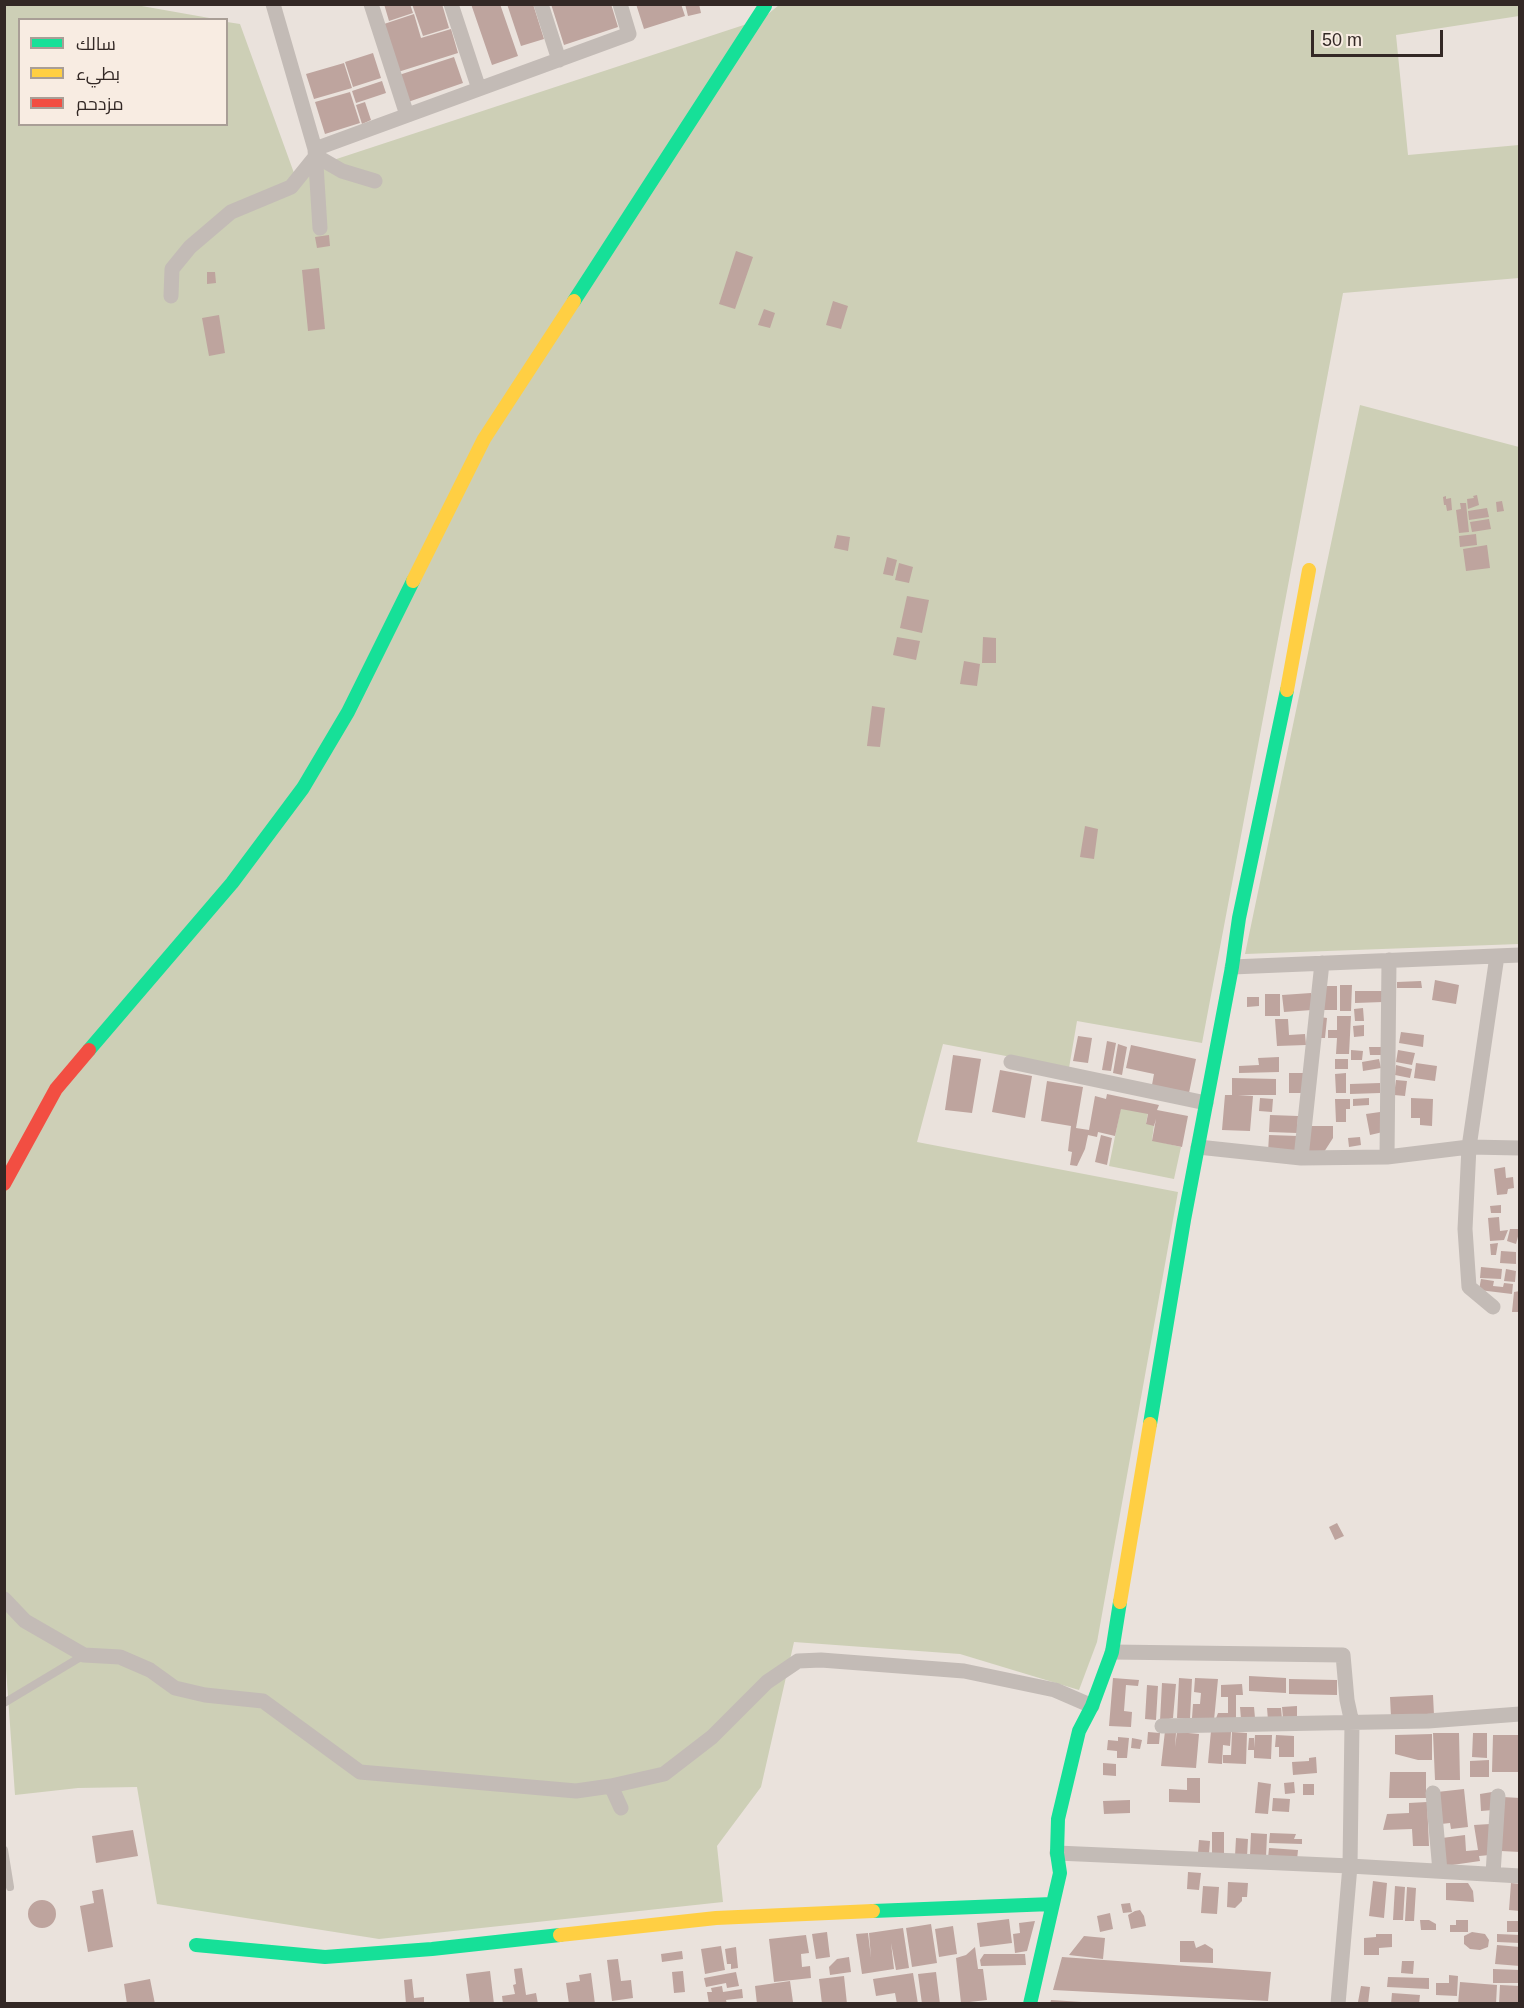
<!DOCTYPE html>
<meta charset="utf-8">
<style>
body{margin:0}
#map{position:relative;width:1524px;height:2008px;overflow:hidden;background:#eae2dc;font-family:Helvetica,Cairo,sans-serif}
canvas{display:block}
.frame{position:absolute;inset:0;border:6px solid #332825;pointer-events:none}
.legend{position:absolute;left:18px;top:18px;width:210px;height:108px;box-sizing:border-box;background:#f8ece2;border:2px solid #a99e96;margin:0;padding:8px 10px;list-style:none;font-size:18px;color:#332825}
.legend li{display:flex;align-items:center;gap:12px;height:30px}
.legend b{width:30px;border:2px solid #a99e96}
.scale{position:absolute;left:1311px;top:30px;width:132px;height:27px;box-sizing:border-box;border:3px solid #332825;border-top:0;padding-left:8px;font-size:18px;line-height:21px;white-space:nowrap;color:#332825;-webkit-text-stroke:4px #f8ece2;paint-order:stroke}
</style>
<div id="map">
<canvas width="1524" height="2008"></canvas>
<div class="frame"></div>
<ul class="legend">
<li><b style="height:8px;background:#16e098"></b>سالك</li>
<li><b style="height:8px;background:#ffcf43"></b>بطيء</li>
<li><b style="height:8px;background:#f24e42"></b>مزدحم</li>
</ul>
<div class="scale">50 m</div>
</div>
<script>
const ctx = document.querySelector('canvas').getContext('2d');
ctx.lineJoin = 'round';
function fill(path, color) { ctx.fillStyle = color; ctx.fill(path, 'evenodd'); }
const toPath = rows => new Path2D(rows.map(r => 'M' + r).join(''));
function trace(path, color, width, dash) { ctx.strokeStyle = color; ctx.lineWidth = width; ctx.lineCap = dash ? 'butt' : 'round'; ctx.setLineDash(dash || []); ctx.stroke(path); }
fill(toPath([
 [4,5,136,5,215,19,20,20,20,124,226,124,227,22,240,24,294,173,762,19,779,5,1519,5,1519,16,1396,35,1408,155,1519,145,1519,278,1343,293,1202,1043,1077,1021,1069,1068,943,1044,917,1142,1178,1192,1097,1642,1079,1690,960,1654,794,1642,761,1787,717,1846,723,1902,379,1939,157,1904,137,1787,78,1788,15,1795,4,1641],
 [1360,405,1519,447,1519,944,1245,954],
 [1121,1107,1148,1113,1146,1123,1154,1125,1152,1140,1181,1147,1174,1179,1109,1166]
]), '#cdcfb6');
fill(toPath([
 [384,4,410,4,413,13,389,21],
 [412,4,442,4,449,28,423,36],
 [471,4,500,4,518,56,492,65],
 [507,4,533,4,544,39,521,46],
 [551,4,611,4,618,27,564,45],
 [636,4,681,4,685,16,644,29],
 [685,4,699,4,701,13,688,16],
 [414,14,421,38,451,29,458,53,398,72,384,24],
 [373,53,381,78,353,87,345,62],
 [454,57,463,83,408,102,399,75],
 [344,63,352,88,314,99,306,74],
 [382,81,386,93,356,103,352,91],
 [350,92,360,123,325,134,315,102],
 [365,102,371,120,362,124,356,105],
 [329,235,330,246,317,248,315,237],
 [736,251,753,257,735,309,719,304],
 [319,268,325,329,308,331,302,270],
 [207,272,215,272,216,283,207,284],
 [833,301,848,306,841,329,826,325],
 [764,309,775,313,770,328,758,325],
 [219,315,225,353,209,356,202,318],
 [1477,495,1479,505,1468,509,1467,499,1474,498,1473,496],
 [1446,496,1446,499,1451,498,1452,510,1447,511,1446,505,1444,505,1443,497],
 [1502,501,1504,511,1497,512,1496,502],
 [1460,503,1466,503,1469,532,1459,533,1456,510,1461,509],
 [1487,508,1489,517,1469,520,1468,511],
 [1489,519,1491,529,1472,532,1470,522],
 [1476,534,1477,545,1460,547,1459,536],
 [837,535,850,537,848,551,834,548],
 [1487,545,1490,568,1466,571,1463,549],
 [887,557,897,560,893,576,883,574],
 [899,563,913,567,909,583,895,580],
 [907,596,929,600,922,633,900,628],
 [897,637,920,641,916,660,893,655],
 [983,637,996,638,996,663,982,663],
 [964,661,980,664,977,686,960,684],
 [872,706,885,708,880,747,867,746],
 [1085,826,1098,829,1094,859,1080,857],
 [1435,980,1459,985,1456,1004,1432,1000],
 [1421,981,1422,988,1397,988,1397,982],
 [1340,985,1352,985,1351,1011,1340,1011],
 [1322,986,1337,986,1337,1010,1322,1010],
 [1355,991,1383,991,1383,1002,1355,1003],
 [1311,993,1312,1010,1284,1012,1282,995],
 [1265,994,1280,994,1280,1016,1265,1016],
 [1247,997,1259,997,1259,1006,1247,1007],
 [1363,1008,1364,1021,1355,1021,1354,1009],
 [1337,1016,1351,1016,1349,1054,1336,1054,1337,1038,1328,1038,1328,1030,1337,1030],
 [1320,1017,1327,1018,1325,1038,1318,1038],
 [1275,1019,1288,1019,1289,1035,1305,1034,1306,1045,1277,1046],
 [1364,1025,1364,1036,1354,1037,1353,1026],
 [1401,1032,1424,1035,1423,1047,1399,1043],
 [1078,1036,1092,1038,1088,1063,1073,1061],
 [1107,1041,1116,1043,1111,1071,1102,1070],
 [1118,1044,1127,1047,1122,1075,1113,1073],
 [1131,1045,1196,1059,1189,1093,1152,1085,1154,1074,1126,1068],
 [1369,1047,1381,1047,1381,1055,1370,1055],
 [1351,1050,1363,1051,1362,1060,1351,1060],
 [1398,1050,1415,1053,1412,1065,1396,1062],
 [953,1055,981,1059,972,1113,945,1110],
 [1279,1057,1279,1072,1239,1073,1239,1066,1259,1065,1258,1058],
 [1335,1059,1348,1059,1348,1069,1335,1069],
 [1379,1059,1381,1068,1363,1071,1362,1062],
 [1416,1063,1437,1066,1435,1081,1414,1078],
 [1396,1065,1412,1069,1410,1078,1395,1075],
 [1000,1070,1032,1076,1025,1118,992,1112],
 [1289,1073,1303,1073,1304,1093,1289,1093],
 [1346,1073,1346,1093,1336,1093,1335,1074],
 [1232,1078,1276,1079,1276,1095,1238,1095,1253,1096,1250,1131,1222,1130,1225,1095,1232,1095],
 [1396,1080,1407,1081,1405,1096,1394,1095],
 [1047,1081,1083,1087,1076,1128,1089,1130,1095,1096,1106,1099,1107,1094,1159,1105,1157,1110,1188,1116,1182,1147,1152,1141,1156,1119,1154,1126,1146,1124,1148,1114,1121,1109,1115,1136,1098,1132,1097,1137,1088,1135,1085,1149,1077,1166,1070,1165,1072,1152,1068,1151,1071,1126,1041,1121],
 [1380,1083,1380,1093,1350,1094,1350,1084],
 [1260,1098,1273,1099,1272,1112,1259,1111],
 [1369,1098,1369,1105,1353,1106,1353,1099],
 [1411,1098,1433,1099,1432,1126,1420,1125,1420,1118,1411,1118],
 [1335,1099,1350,1099,1350,1109,1346,1109,1346,1122,1336,1122],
 [1380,1112,1383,1132,1370,1135,1366,1114],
 [1270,1115,1298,1116,1297,1133,1269,1132],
 [1308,1126,1333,1126,1333,1138,1324,1152,1308,1152],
 [1101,1135,1112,1138,1107,1165,1095,1162],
 [1269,1135,1298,1136,1297,1153,1268,1152],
 [1360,1137,1361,1145,1349,1147,1348,1138],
 [1505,1167,1506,1178,1513,1177,1514,1188,1508,1189,1507,1194,1497,1195,1494,1169],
 [1501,1205,1501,1213,1491,1213,1490,1206],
 [1499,1217,1500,1231,1508,1230,1504,1240,1490,1241,1488,1218],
 [1510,1229,1520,1229,1516,1244,1507,1241],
 [1498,1243,1496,1255,1491,1255,1490,1244],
 [1501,1251,1516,1252,1516,1264,1500,1263],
 [1481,1267,1502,1269,1501,1279,1480,1278],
 [1506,1269,1516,1271,1515,1282,1504,1281],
 [1481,1279,1494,1281,1493,1286,1503,1287,1504,1283,1513,1284,1512,1294,1479,1290],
 [1520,1291,1520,1312,1512,1312,1514,1292],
 [1337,1523,1344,1536,1335,1540,1329,1527],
 [1249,1676,1286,1678,1286,1693,1249,1691],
 [1113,1678,1139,1680,1138,1686,1126,1685,1124,1711,1132,1712,1131,1727,1109,1726],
 [1179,1678,1192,1679,1190,1719,1177,1718],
 [1195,1678,1218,1679,1214,1720,1192,1718,1193,1704,1200,1704,1201,1693,1194,1692],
 [1289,1679,1337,1680,1337,1695,1289,1694],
 [1162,1683,1176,1684,1173,1718,1160,1721],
 [1242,1684,1243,1695,1236,1695,1236,1721,1215,1721,1218,1713,1228,1713,1228,1697,1221,1697,1221,1685],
 [1147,1685,1158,1686,1156,1720,1145,1719],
 [1433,1695,1434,1715,1391,1717,1390,1697],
 [1297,1706,1297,1718,1283,1718,1282,1707],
 [1240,1707,1254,1707,1255,1718,1241,1719],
 [1267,1708,1281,1708,1282,1719,1268,1720],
 [1165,1731,1176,1733,1175,1747,1177,1732,1199,1734,1196,1768,1161,1766],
 [1211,1731,1231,1732,1230,1746,1223,1745,1222,1764,1208,1763],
 [1148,1732,1160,1733,1159,1744,1147,1744],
 [1232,1732,1247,1733,1246,1764,1223,1763,1223,1755,1231,1755],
 [1433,1733,1459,1733,1460,1780,1435,1780],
 [1473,1733,1487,1733,1487,1758,1472,1757],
 [1432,1734,1432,1760,1418,1760,1395,1754,1395,1735],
 [1255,1735,1272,1735,1271,1759,1254,1758,1254,1750,1248,1750,1249,1738,1254,1738,1254,1748],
 [1276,1735,1294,1736,1294,1757,1279,1757,1279,1747,1275,1747],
 [1493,1735,1520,1735,1520,1772,1492,1772],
 [1118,1737,1129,1738,1127,1758,1117,1758,1117,1751,1107,1750,1108,1740,1118,1741],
 [1132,1738,1142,1740,1140,1749,1131,1748],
 [1316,1757,1317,1773,1293,1775,1292,1762,1309,1761,1309,1758],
 [1489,1760,1489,1777,1470,1777,1470,1761],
 [1103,1763,1116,1764,1116,1776,1103,1775],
 [1390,1772,1426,1772,1426,1798,1389,1798],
 [1187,1778,1200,1778,1200,1803,1169,1802,1169,1789,1187,1790],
 [1258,1782,1271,1784,1268,1814,1255,1813],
 [1294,1782,1295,1793,1285,1794,1284,1783],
 [1303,1784,1314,1784,1314,1795,1303,1795],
 [1464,1789,1468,1827,1451,1829,1450,1823,1441,1824,1437,1792],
 [1492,1792,1493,1810,1481,1811,1480,1794],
 [1503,1797,1520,1798,1520,1852,1501,1851],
 [1273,1798,1290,1799,1289,1812,1272,1811],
 [1130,1800,1130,1813,1104,1814,1103,1801],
 [1427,1802,1429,1846,1413,1846,1412,1829,1383,1830,1387,1814,1409,1813,1409,1803],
 [1490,1824,1490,1855,1479,1856,1480,1861,1445,1866,1442,1838,1465,1835,1466,1851,1478,1850,1474,1825],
 [133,1830,138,1856,96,1863,92,1836],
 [1212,1832,1224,1832,1224,1856,1212,1856],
 [1251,1833,1267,1834,1266,1857,1250,1856],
 [1270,1833,1296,1834,1294,1839,1302,1839,1302,1844,1269,1843],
 [1236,1838,1248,1839,1247,1857,1235,1856],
 [1199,1840,1210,1841,1209,1854,1198,1853],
 [1269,1848,1298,1850,1297,1860,1268,1858],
 [1188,1872,1201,1873,1199,1890,1187,1889],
 [1373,1881,1387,1883,1384,1918,1369,1916],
 [1228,1882,1248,1883,1247,1897,1242,1897,1242,1901,1235,1908,1227,1907],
 [1446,1883,1468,1883,1473,1891,1474,1902,1446,1900],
 [1511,1883,1520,1884,1520,1911,1509,1910],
 [1203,1886,1219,1887,1217,1914,1201,1913],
 [1395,1886,1405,1887,1403,1920,1393,1920],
 [1407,1887,1416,1888,1414,1921,1405,1921],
 [103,1889,113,1947,88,1952,80,1906,94,1903,92,1891],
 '28 1914a14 14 0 1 1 28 0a14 14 0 1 1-28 0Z',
 [1130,1903,1132,1912,1123,1913,1121,1904],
 [1140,1910,1144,1916,1146,1926,1131,1929,1128,1915,1135,1911],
 [1110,1913,1113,1929,1100,1932,1097,1916],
 [1009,1919,1012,1943,980,1947,977,1923],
 [1420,1920,1429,1920,1436,1924,1436,1930,1421,1930],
 [1456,1920,1468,1920,1468,1932,1450,1932,1450,1925,1456,1925],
 [1035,1921,1027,1951,1015,1953,1013,1934,1020,1933,1019,1923],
 [1507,1921,1520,1921,1519,1932,1507,1932],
 [931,1924,937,1963,912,1967,906,1928],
 [953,1926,957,1954,939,1957,935,1929],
 [903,1928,909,1968,896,1970,891,1943,894,1969,862,1974,856,1934,868,1933,871,1958,869,1933],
 [827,1932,830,1957,816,1959,812,1934],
 [1472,1932,1485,1934,1489,1940,1488,1947,1480,1950,1470,1949,1464,1944,1464,1936],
 [1376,1934,1392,1934,1392,1947,1379,1948,1379,1955,1364,1955,1364,1938,1376,1937],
 [1497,1934,1520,1935,1520,1943,1497,1942],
 [806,1935,809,1953,801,1954,802,1967,810,1966,811,1978,774,1982,769,1939],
 [1084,1936,1105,1938,1103,1959,1069,1955],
 [1180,1941,1194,1941,1196,1948,1205,1944,1213,1949,1213,1963,1180,1962],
 [1497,1945,1520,1947,1520,1966,1495,1964],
 [721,1946,725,1970,705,1974,701,1949],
 [736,1947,738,1968,731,1969,731,1964,727,1964,725,1949],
 [975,1947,978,1969,983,1969,987,2000,961,2003,956,1958,966,1955],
 [682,1951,683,1959,662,1962,661,1954],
 [984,1954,1025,1954,1026,1965,981,1966,980,1960],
 [849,1957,851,1972,830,1975,829,1967,837,1959],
 [1062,1957,1271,1972,1268,2001,1053,1990],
 [618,1959,621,1981,631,1980,633,1998,612,2001,607,1960],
 [1402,1961,1414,1961,1413,1974,1401,1973],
 [522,1968,526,1995,536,1993,538,2004,503,2004,502,1996,515,1994,513,1985,516,1984,514,1969],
 [1493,1969,1520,1970,1520,1983,1493,1983],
 [490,1971,494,2004,470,2004,466,1974],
 [683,1971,685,1992,674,1993,672,1972],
 [736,1972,739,1986,727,1988,726,1983,706,1987,704,1978],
 [936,1972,940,2004,922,2004,918,1974],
 [591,1973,595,2004,569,2004,566,1983,580,1981,579,1975],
 [913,1973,918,2004,897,2004,895,1993,876,1996,873,1979],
 [1449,1975,1458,1976,1457,1996,1436,1995,1436,1983,1449,1983],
 [844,1976,847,2004,822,2004,819,1979],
 [1388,1977,1429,1978,1429,1989,1387,1987],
 [150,1979,155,2004,127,2004,124,1984],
 [412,1979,414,1998,424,1997,424,2004,406,2004,404,1980],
 [790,1981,793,2002,757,2004,755,1986],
 [1460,1982,1497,1985,1496,2004,1458,2004],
 [1500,1985,1520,1986,1520,2004,1499,2004],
 [722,1986,723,1992,742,1989,743,1998,726,2000,727,2004,709,2004,707,1992,712,1992,711,1988],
 [1361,1986,1370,1987,1368,2004,1358,2002],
 [1392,1993,1420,1995,1419,2004,1391,2004],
 [1051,2000,1082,2002,1082,2004,1050,2004]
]), '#bea49e');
trace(toPath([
 [4,1703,84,1655],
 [4,1850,10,1887]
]), '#c3bbb6', 8);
trace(toPath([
 [273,4,315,149,320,228],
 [371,4,407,115],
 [451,4,479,89],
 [541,4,559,60],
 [315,149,629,34,620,4],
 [171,296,172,269,190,247,231,212,291,187,316,156,342,171,375,181],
 [1232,967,1520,955],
 [1011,1062,1206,1103],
 [1198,1147,1301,1158,1387,1157,1469,1147,1520,1148],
 [1387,1157,1389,960],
 [1301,1158,1322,963],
 [1493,1307,1469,1287,1465,1229,1469,1147,1497,956],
 [4,1599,25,1621,84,1655,120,1657,150,1670,175,1688,205,1695,263,1701,360,1772,576,1791,611,1786,621,1808],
 [1112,1652,1343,1655,1347,1700,1352,1723,1350,1866,1338,2004],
 [1162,1726,1428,1721,1520,1714],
 [611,1786,664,1774,712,1737,767,1682,798,1661,821,1660,964,1671,1055,1690,1092,1706],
 [1433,1793,1440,1871],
 [1057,1853,1350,1866,1520,1876],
 [1493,1874,1498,1796]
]), '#c3bbb6', 15);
trace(toPath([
 [574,301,765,6],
 [89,1050,232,883,303,788,348,712,413,581],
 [1150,1424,1184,1220,1232,967,1239,918,1287,690],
 [873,1911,1052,1904],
 [196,1945,325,1957,432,1949,560,1935],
 [1030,2004,1060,1873,1057,1853,1058,1819,1079,1731,1092,1706,1112,1652,1120,1602]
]), '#16e098', 14);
trace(toPath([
 [413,581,484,439,574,301],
 [1287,690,1309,570],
 [1120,1602,1150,1424],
 [560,1935,716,1918,873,1911]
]), '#ffcf43', 14);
trace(toPath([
 [4,1184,56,1089,89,1050]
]), '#f24e42', 14);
</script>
